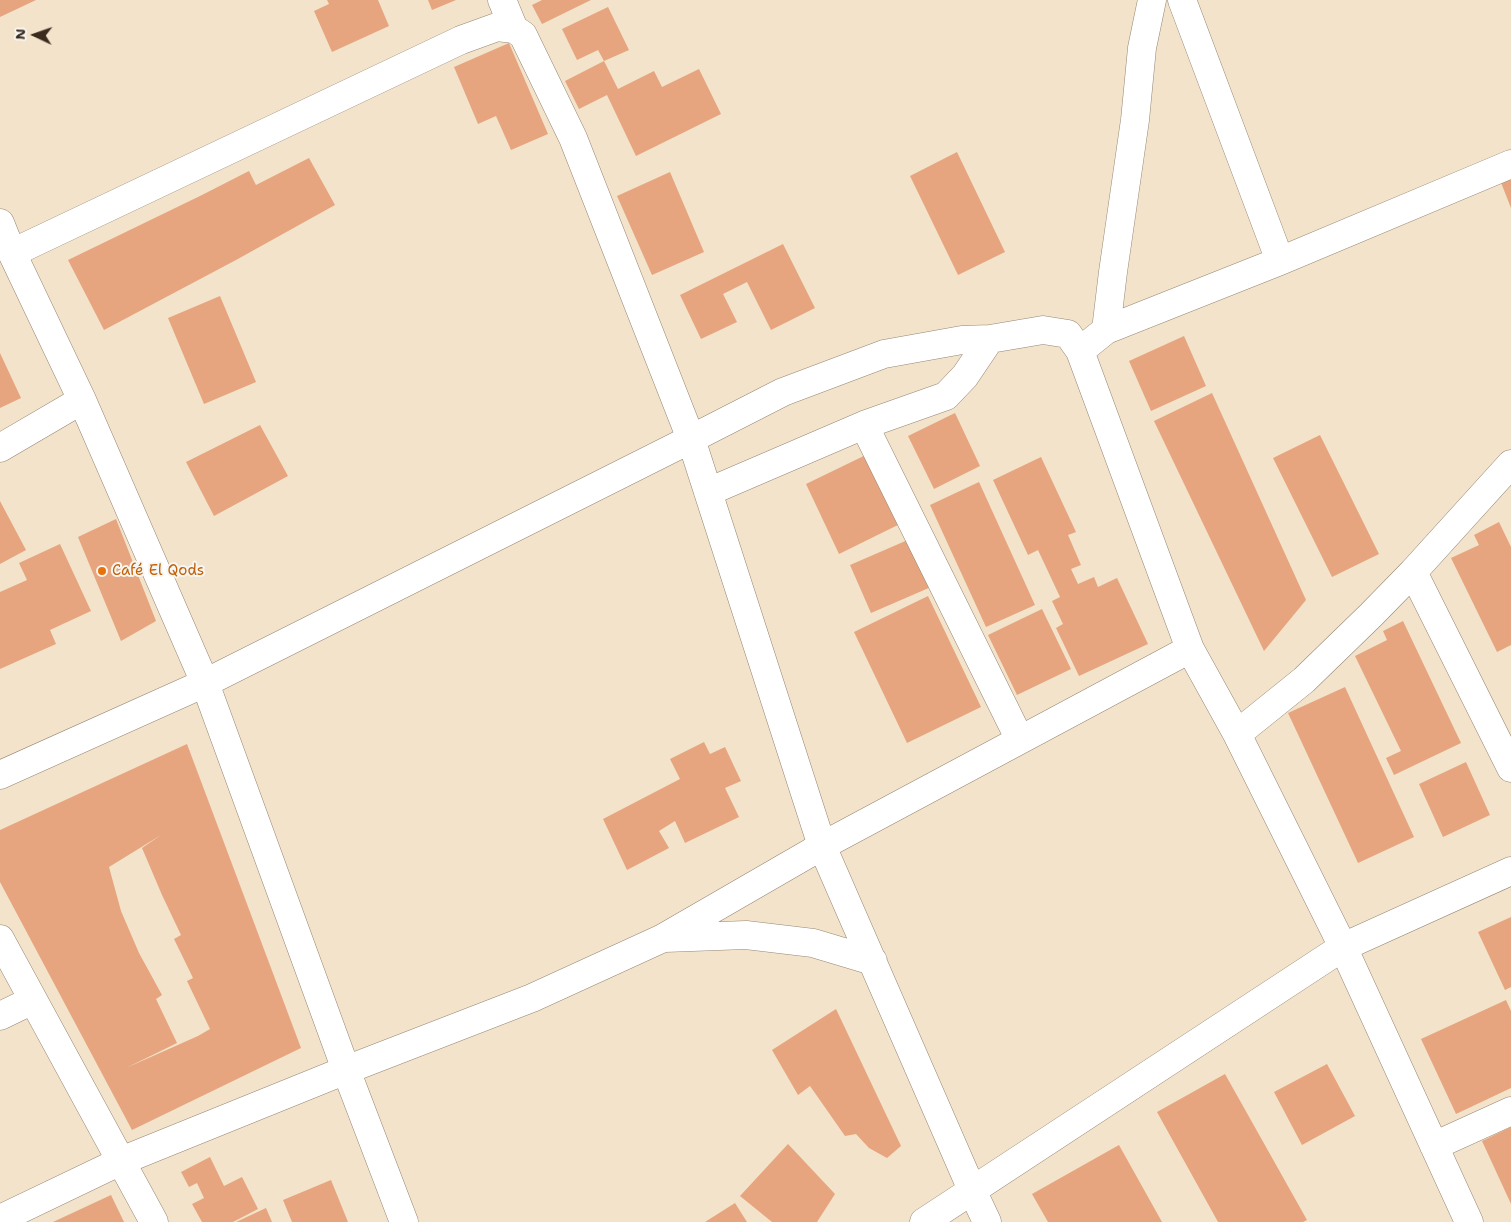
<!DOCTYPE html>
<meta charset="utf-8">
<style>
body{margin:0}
#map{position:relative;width:1511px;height:1222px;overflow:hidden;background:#f2e3ca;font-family:"Shantell Sans",sans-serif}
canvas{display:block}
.north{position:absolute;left:10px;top:10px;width:50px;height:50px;-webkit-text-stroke:4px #f6f6f2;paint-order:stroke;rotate:273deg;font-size:14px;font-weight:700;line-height:20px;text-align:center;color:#3b2a1e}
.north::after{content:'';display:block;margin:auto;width:18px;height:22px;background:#3b2a1e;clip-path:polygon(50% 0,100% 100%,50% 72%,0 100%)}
</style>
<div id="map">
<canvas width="1511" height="1222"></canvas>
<div class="north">N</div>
</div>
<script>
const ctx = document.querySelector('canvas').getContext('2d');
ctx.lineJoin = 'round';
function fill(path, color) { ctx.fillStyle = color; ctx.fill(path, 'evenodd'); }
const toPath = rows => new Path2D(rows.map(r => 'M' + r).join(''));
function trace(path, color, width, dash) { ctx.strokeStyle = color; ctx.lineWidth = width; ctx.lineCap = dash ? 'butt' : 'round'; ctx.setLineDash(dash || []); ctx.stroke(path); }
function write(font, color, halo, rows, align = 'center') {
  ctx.font = font + ' "Shantell Sans",sans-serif'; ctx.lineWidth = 4; ctx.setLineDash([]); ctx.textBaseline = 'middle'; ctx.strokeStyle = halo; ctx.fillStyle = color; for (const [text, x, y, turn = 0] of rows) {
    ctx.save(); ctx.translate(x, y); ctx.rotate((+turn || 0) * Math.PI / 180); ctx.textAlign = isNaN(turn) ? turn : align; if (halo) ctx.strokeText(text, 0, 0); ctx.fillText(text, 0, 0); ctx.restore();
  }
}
fill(toPath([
 [0,0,36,0,0,17],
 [327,0,378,0,389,26,332,52,314,11,329,4],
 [428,0,456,0,432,10],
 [542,0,591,0,542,24,532,5],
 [608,7,629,50,604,61,618,89,654,71,662,87,699,69,721,114,636,156,607,95,579,109,565,81,604,61,598,50,577,60,562,29],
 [509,43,548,134,511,150,496,116,478,124,454,67],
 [957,152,1005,252,958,275,910,176],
 [309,158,335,205,236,260,104,330,68,260,202,195,249,171,256,185],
 [670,172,704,252,652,275,617,196],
 [1511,175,1511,208,1500,180],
 [783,244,815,308,771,330,747,282,723,294,737,322,701,339,680,295],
 [220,296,256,382,204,404,168,318],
 [1184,336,1206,386,1151,411,1129,361],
 [0,353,21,398,0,408],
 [1212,393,1306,600,1264,651,1154,421],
 [955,413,980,466,934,489,908,436],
 [260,425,288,476,214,516,186,462],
 [1320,435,1379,554,1332,577,1273,458],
 [874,451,908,520,839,554,806,484],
 [1041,457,1076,532,1068,535,1081,565,1071,569,1078,584,1094,577,1098,587,1117,578,1148,644,1079,676,1056,628,1063,624,1052,601,1060,597,1038,550,1028,555,993,480],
 [979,482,1035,605,986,627,930,505],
 [0,501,26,550,0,564],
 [116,519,156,621,121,641,78,537],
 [1499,522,1511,547,1511,645,1497,652,1451,558,1479,545,1474,535],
 [910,539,931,587,871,613,850,565],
 [60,544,91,611,50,630,56,644,0,669,0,592,27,580,19,563],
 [928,596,981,707,907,743,854,632],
 [1042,609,1071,669,1017,695,988,635],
 [1403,621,1461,743,1394,775,1386,758,1401,751,1355,656,1387,640,1383,631],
 [1345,687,1414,837,1358,863,1288,713],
 [704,742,710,754,725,747,741,781,725,788,739,817,685,843,675,821,659,831,669,848,627,870,603,819,680,779,670,759],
 [187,744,301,1048,132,1130,0,882,0,830],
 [161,835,142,848,162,895,181,935,174,939,193,978,187,981,210,1029,198,1036,126,1068,177,1043,156,999,162,995,139,953,121,911,109,867],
 [1466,762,1490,815,1443,837,1419,784],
 [1511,917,1511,987,1505,990,1478,932],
 [1506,1000,1511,1011,1511,1088,1456,1114,1421,1039],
 [836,1009,901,1146,887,1158,869,1148,856,1134,845,1136,810,1086,798,1095,772,1050],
 [1327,1064,1355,1116,1302,1145,1274,1092],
 [1225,1074,1307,1220,1303,1222,1218,1222,1157,1112],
 [1511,1127,1511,1204,1482,1141],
 [788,1144,835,1194,817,1222,772,1222,740,1196],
 [1119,1145,1162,1222,1048,1222,1032,1194],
 [210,1157,224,1186,242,1177,258,1209,233,1222,202,1222,192,1204,204,1198,197,1183,189,1187,181,1172],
 [331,1180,348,1222,292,1222,283,1200],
 [111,1195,124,1222,53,1222],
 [735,1203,747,1222,705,1222],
 [266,1208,272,1222,236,1222]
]), '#e6a57f');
const minor = toPath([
 [502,0,514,29],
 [1182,0,1280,261],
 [0,223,12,253,82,400,205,683,346,1070,404,1222],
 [12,253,461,40,497,27,514,29,523,35,573,138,691,439,822,846,972,1190,987,1222],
 [1106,330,1113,272,1135,120,1142,48,1152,0],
 [1080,351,1106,330,1280,261,1511,164],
 [864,425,1020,740],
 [0,448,82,400],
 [708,492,864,425,946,396,965,376,990,339],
 [1413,572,1511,768],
 [1237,734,1304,680,1371,615,1413,572,1511,464],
 [0,775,205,683,691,439,783,392,884,354,962,340,990,339,1043,330,1068,334,1080,351,1190,649,1237,734,1343,947,1469,1222],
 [665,938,746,935,813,943,873,961],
 [0,939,154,1222],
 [0,1016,33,1000],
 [1434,1146,1511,1111],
 [0,1219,121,1161,346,1070,532,998,661,939,822,846,1190,649],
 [924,1222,1343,947,1511,871]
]);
trace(minor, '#968674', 29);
trace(minor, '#fff', 28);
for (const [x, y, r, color] of [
 [102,571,5,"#e8710a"]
]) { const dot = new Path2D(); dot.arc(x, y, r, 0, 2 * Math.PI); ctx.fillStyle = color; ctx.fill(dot); trace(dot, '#f6f6f2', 2); }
write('15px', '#c56008', '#f6f6f2', [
 ["Café El Qods",112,571]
], 'left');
</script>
